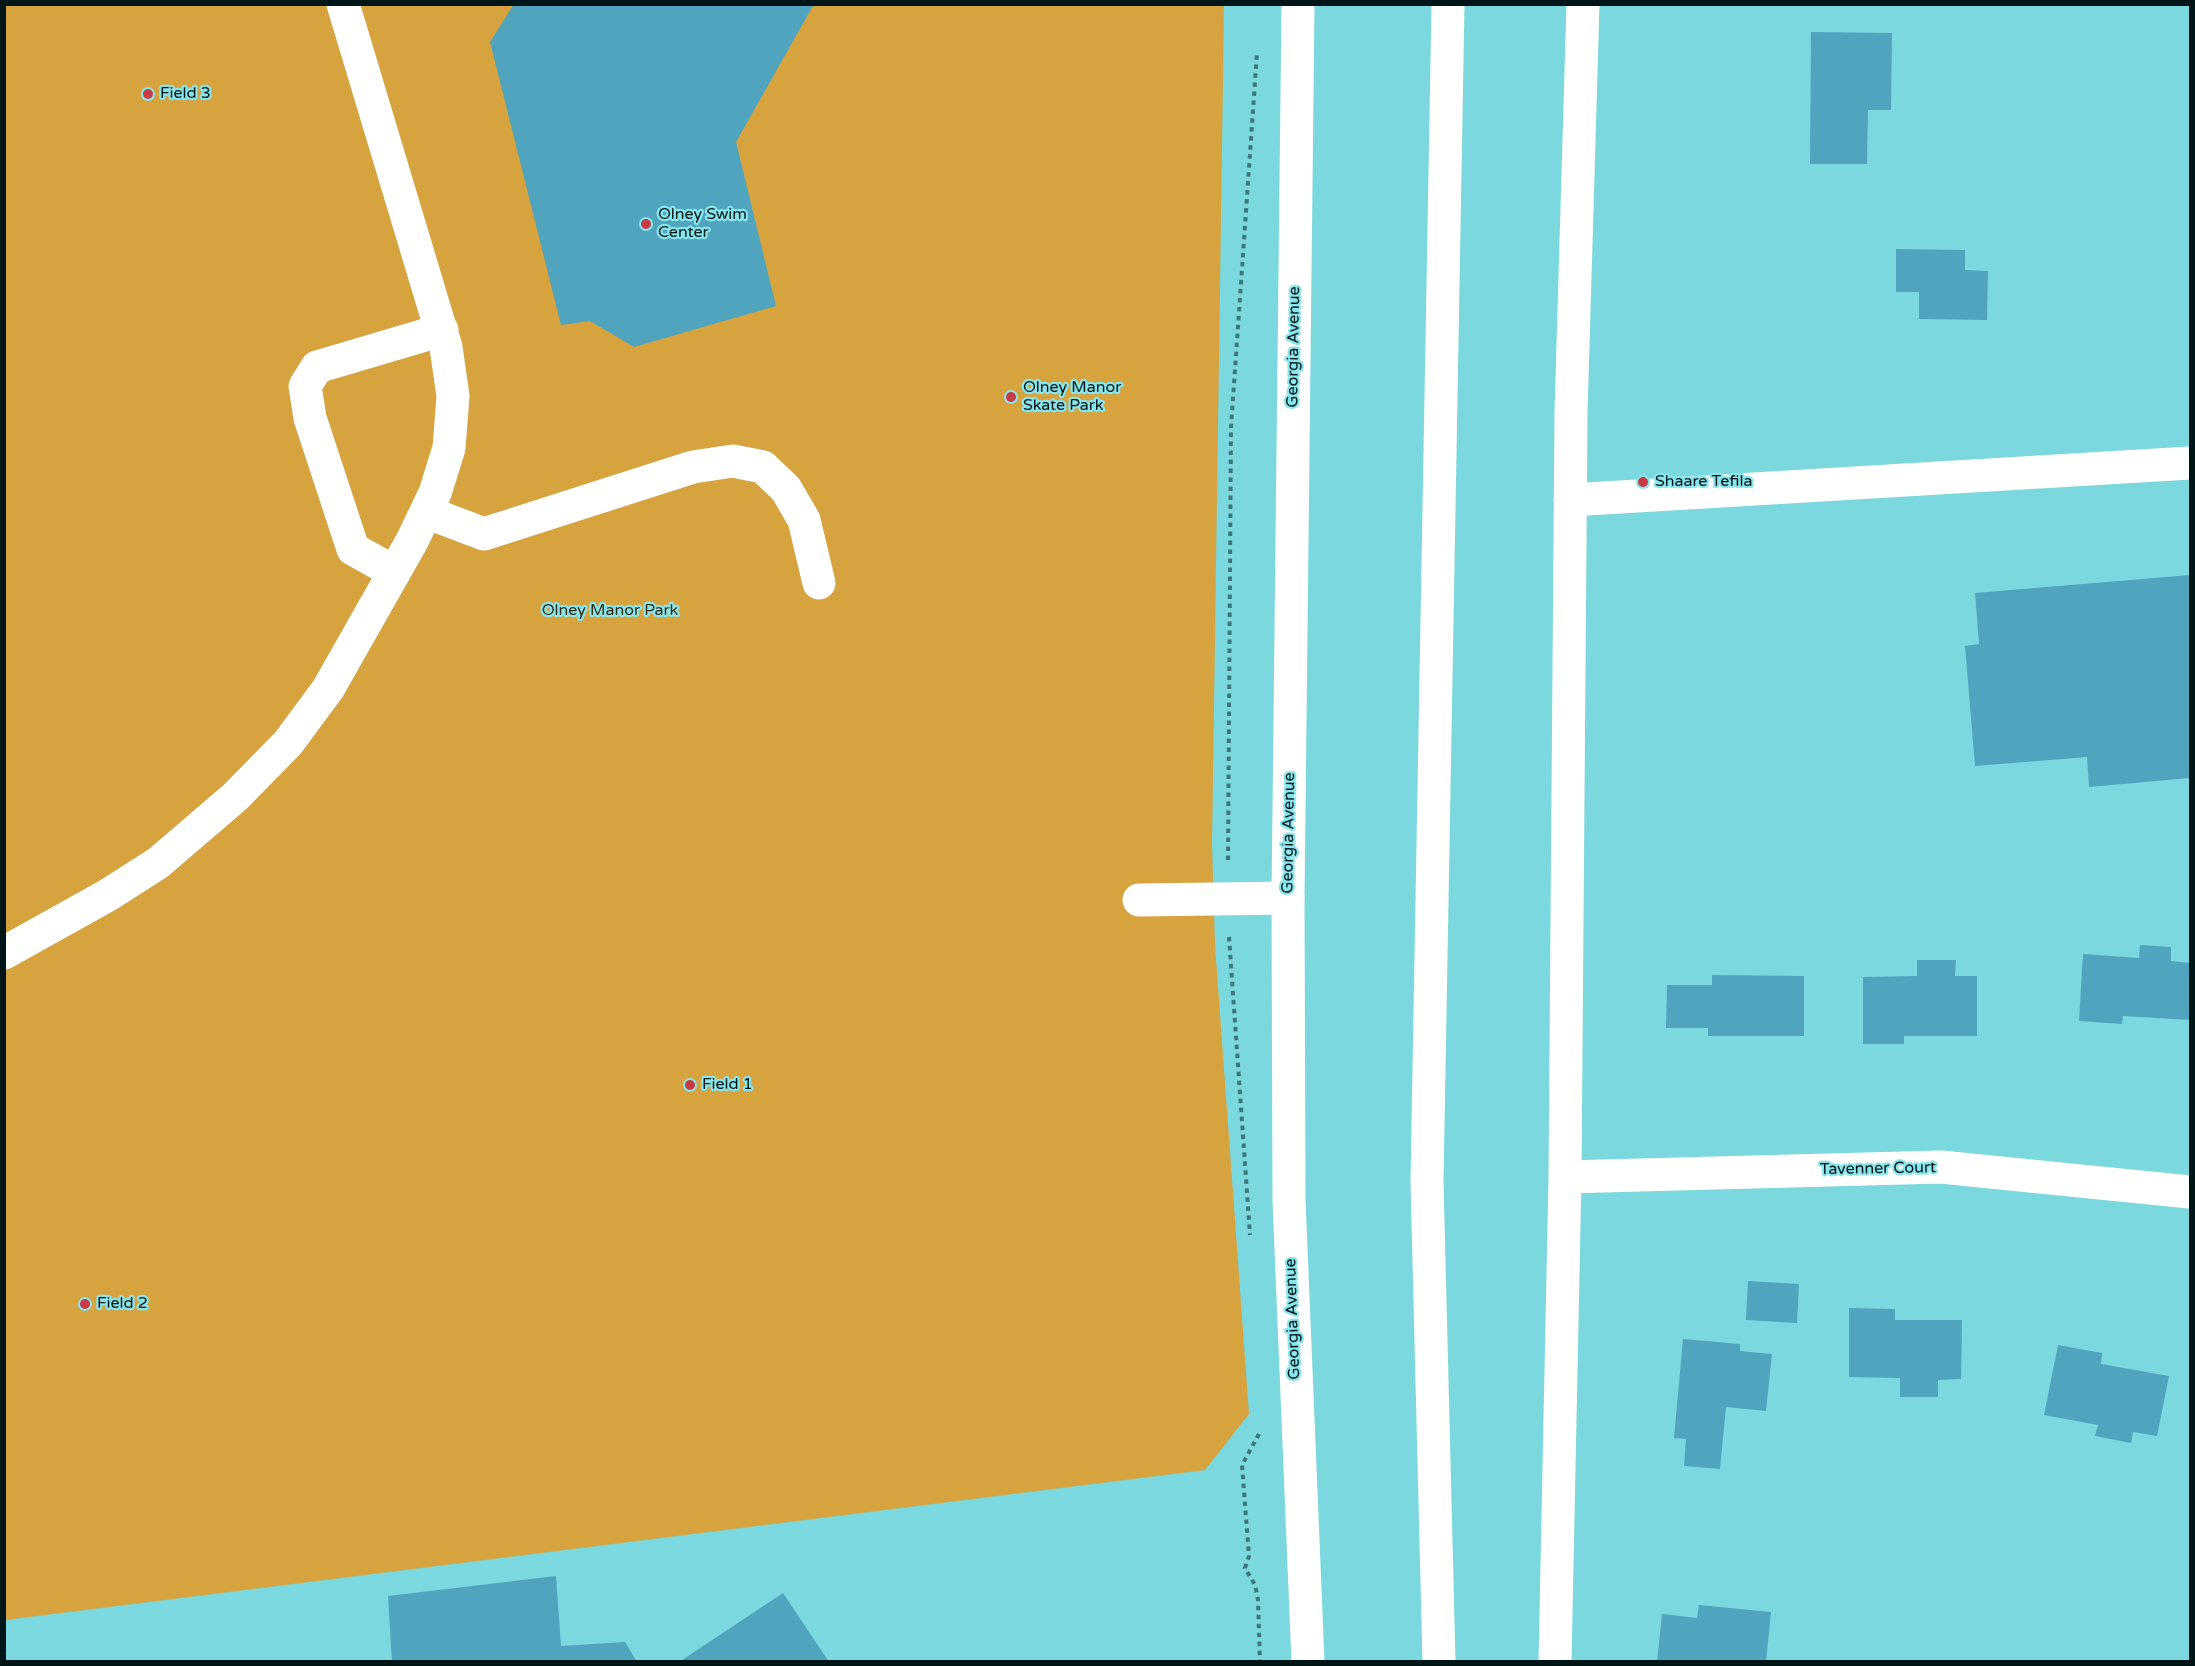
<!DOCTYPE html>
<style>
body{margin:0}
#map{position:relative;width:2195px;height:1666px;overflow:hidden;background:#7bd8de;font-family:"Varela Round",sans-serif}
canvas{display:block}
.frame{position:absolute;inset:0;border:6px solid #001517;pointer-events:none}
</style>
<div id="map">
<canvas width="2195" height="1666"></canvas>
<div class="frame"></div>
</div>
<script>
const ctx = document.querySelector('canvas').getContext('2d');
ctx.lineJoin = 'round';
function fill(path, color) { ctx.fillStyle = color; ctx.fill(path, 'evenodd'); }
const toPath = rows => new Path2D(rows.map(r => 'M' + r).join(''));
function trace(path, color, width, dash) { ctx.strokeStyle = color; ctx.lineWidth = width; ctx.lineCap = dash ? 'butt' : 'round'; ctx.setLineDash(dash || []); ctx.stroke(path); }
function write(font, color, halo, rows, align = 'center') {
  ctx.font = font + ' "Varela Round",sans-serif'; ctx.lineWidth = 4.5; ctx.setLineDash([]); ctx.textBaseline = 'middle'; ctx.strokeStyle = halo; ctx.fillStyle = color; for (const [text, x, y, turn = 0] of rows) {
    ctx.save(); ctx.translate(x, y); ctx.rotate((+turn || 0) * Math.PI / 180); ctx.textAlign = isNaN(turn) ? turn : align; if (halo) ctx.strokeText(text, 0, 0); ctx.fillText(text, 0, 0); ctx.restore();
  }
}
fill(toPath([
 [4,5,1224,5,1212,845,1215,945,1249,1414,1205,1470,5,1620]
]), '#d6a33f');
fill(toPath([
 [514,4,814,4,736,142,776,306,634,347,590,321,561,325,490,42],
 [1811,32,1892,33,1891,110,1868,110,1867,164,1810,164],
 [1896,249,1965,250,1965,270,1988,271,1987,320,1919,319,1919,292,1896,292],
 [2190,575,2190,778,2089,787,2087,757,1975,766,1965,646,1979,644,1975,593],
 [2140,945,2171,947,2171,961,2190,963,2190,1020,2123,1016,2122,1024,2079,1021,2083,954,2139,958],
 [1917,960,1956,960,1955,976,1977,976,1977,1036,1904,1036,1904,1044,1863,1044,1863,977,1917,976],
 [1712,975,1804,976,1804,1036,1708,1036,1708,1028,1666,1028,1667,985,1712,985],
 [1748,1281,1799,1284,1797,1323,1746,1320],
 [1849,1308,1895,1309,1895,1320,1962,1320,1961,1379,1938,1380,1938,1397,1900,1397,1900,1378,1849,1377],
 [1683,1339,1740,1344,1740,1351,1772,1354,1766,1411,1726,1407,1720,1469,1684,1466,1686,1439,1674,1438],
 [2058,1345,2102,1353,2101,1364,2169,1376,2157,1436,2133,1432,2131,1443,2095,1436,2098,1425,2044,1415],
 [556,1576,561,1646,625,1642,637,1662,392,1662,388,1596],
 [783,1593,829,1662,679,1662],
 [1699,1605,1771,1612,1766,1662,1657,1662,1662,1614,1697,1618]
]), '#51a4be');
trace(toPath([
 [1228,860,1231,427,1257,53],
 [1229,937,1250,1235],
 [1259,1434,1242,1465,1249,1556,1245,1568,1255,1585,1258,1600,1260,1662]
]), '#3e777b', 4, [4.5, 4.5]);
trace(toPath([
 [1570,500,2190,463],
 [426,512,484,534,693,467,733,461,763,467,786,489,804,520,819,583],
 [394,572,353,549,310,418,305,386,317,367,442,330],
 [1139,900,1288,898],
 [4,953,108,895,158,863,235,797,288,743,328,689,412,541,435,493,449,448,453,396,446,347,343,4],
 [1565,1177,1941,1167,2190,1192],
 [1555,1662,1565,1177,1571,413,1583,4]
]), '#fff', 33);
trace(toPath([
 [1298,4,1288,898,1289,1200,1308,1662],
 [1439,1662,1427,1181,1448,4]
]), '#fff', 33);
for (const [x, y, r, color] of [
 [148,94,6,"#ca3a45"],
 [646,224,6,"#ca3a45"],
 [1011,397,6,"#ca3a45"],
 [1643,482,6,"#ca3a45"],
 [690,1085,6,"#ca3a45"],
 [85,1304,6,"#ca3a45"]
]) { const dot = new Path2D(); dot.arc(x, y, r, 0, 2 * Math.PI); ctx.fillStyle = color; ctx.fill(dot); trace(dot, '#88e5eb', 2); }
write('16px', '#001517', '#88e5eb', [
 ["Field 3",160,94],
 ["Olney Swim",658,215],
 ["Center",658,233],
 ["Olney Manor",1023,388],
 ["Skate Park",1023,406],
 ["Shaare Tefila",1655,482],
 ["Field 1",702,1085],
 ["Field 2",97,1304]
], 'left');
write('16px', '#001517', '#88e5eb', [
 ["Georgia Avenue",1294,347,-89],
 ["Georgia Avenue",1289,833,-89],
 ["Tavenner Court",1878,1169,-1],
 ["Georgia Avenue",1293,1319,-92]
]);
write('16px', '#382c16', '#88e5eb', [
 ["Olney Manor Park",610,611]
]);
</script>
